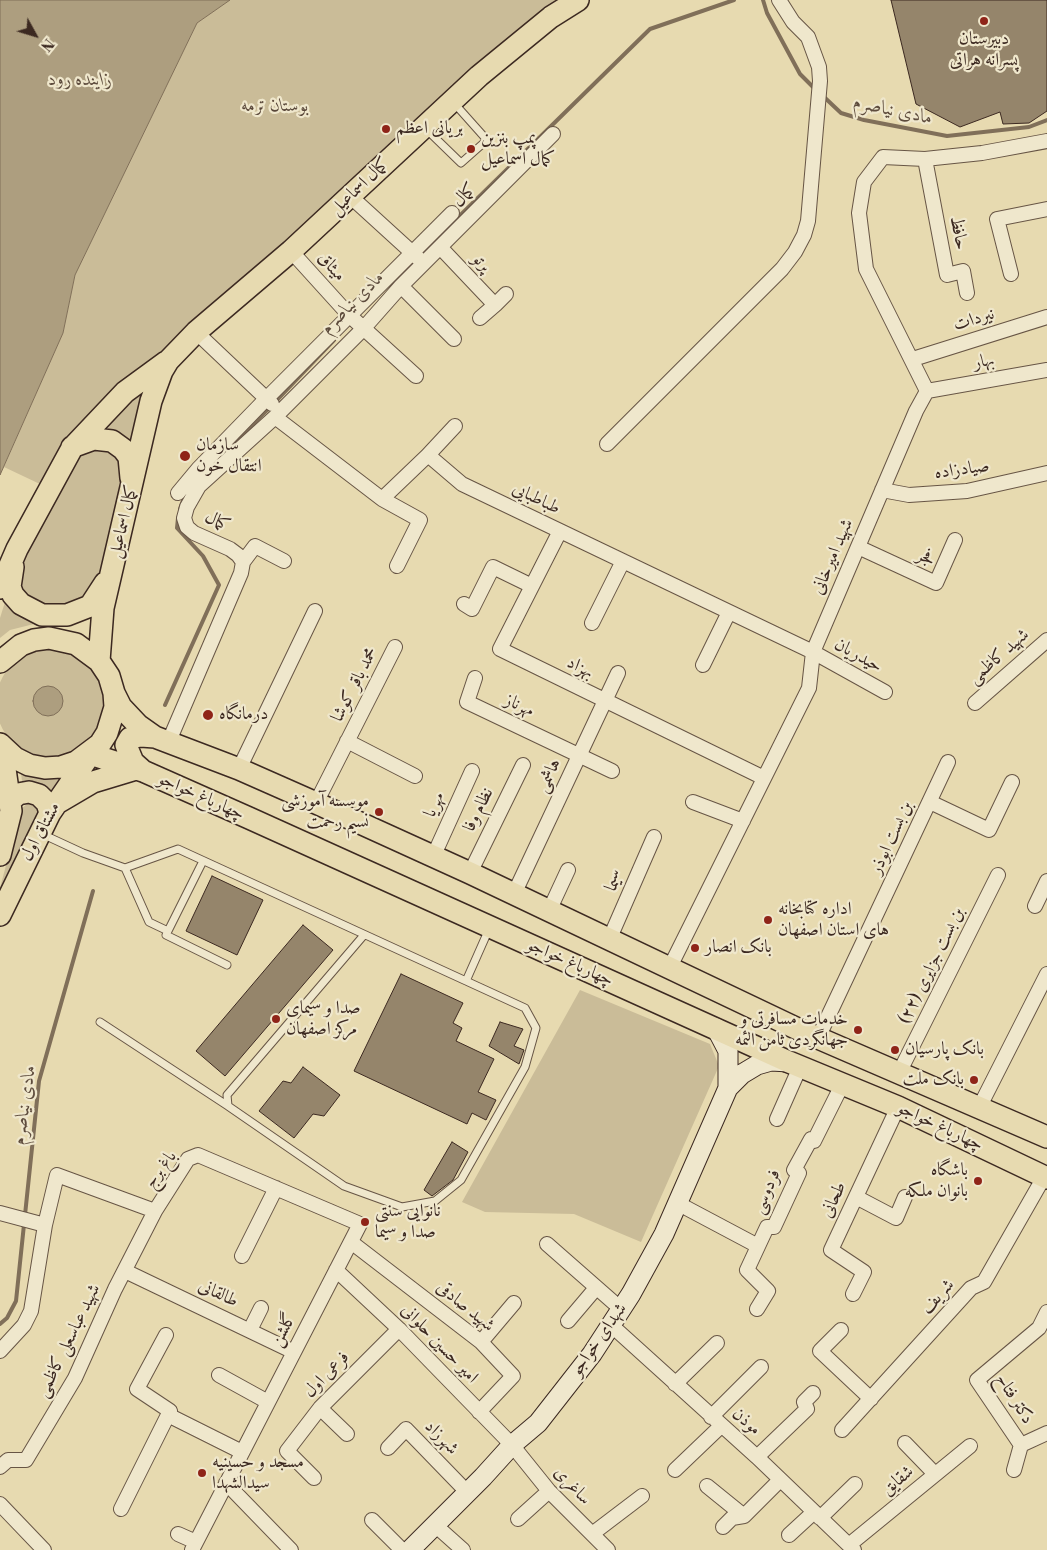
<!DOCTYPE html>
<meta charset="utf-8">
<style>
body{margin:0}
#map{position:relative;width:1047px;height:1550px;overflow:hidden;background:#e7dab0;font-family:"Libre Bodoni",serif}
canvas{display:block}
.north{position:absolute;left:10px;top:10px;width:50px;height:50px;-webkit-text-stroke:4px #efe7cc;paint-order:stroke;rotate:129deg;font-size:14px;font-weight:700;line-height:20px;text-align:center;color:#3c2921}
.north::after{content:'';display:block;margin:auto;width:18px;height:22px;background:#3c2921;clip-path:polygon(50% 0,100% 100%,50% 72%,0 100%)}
</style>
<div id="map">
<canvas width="1047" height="1550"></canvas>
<div class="north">N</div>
</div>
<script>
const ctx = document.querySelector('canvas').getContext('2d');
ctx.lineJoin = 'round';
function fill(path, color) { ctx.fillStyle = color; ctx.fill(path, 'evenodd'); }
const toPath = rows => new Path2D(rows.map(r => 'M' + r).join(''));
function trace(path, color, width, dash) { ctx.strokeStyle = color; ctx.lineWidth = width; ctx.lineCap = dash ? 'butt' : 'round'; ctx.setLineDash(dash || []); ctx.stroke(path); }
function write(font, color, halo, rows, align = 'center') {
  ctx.font = font + ' "Libre Bodoni",Amiri,serif'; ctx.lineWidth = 4.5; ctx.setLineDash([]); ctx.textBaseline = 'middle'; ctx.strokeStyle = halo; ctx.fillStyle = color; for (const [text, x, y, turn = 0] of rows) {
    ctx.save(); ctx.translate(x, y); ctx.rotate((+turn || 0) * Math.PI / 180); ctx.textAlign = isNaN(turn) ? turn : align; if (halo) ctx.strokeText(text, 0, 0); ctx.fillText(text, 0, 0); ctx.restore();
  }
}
fill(toPath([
 [230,0,561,0,412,127,42,485,4,467,63,333,75,275,197,23],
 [152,375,133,445,98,429],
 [89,448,109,451,119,459,124,478,97,586,73,606,37,605,20,589,20,561,72,461],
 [6,599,38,623,10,630,0,638,0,618],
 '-4 703a54 54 0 1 1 108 0a54 54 0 1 1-108 0Z',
 [21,773,61,778,50,799,23,789],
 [27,804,34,806,41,814,0,888,21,809],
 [580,990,710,1044,719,1066,641,1242,574,1214,485,1212,462,1202]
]), '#cabc98');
const water = toPath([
 [0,0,230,0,197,23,75,275,63,333,0,475,0,0],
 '33 701a15 15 0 1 1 30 0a15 15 0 1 1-30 0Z'
]);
fill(water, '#ad9e7f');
trace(water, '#806f59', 1);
trace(toPath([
 [763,0,767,13,800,74,816,90],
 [823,96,841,113,864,120,947,136,1029,127,1047,120],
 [431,244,650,29,734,0],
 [275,402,334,340],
 [213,464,270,407],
 [180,509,185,495],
 [165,705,219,585,203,556,177,528,178,518],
 [0,1324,7,1318,16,1301,39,1081,93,891]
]), '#806f59', 4);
const building = toPath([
 [891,0,1047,0,1047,111,1029,123,1003,124,1000,112,960,127,916,104,891,0],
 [212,876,263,900,237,955,186,931,212,876],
 [303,925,333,950,225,1076,196,1051,303,925],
 [401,974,463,1003,453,1023,462,1028,456,1041,494,1059,478,1092,496,1100,486,1120,472,1113,467,1124,354,1071,401,974],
 [500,1022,523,1029,514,1046,524,1050,519,1064,489,1046,500,1022],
 [303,1067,340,1095,324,1116,313,1114,294,1138,259,1111,283,1081,291,1083,303,1067],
 [452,1142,468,1152,453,1180,432,1196,424,1190,452,1142]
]);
fill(building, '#95856b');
trace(building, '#3c2921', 1);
const service = toPath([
 [425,128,461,163,487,140,454,103],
 [42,834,83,853,125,868,178,849,525,1008,536,1028,525,1067,461,1180,435,1201,402,1207,344,1186,228,1106,227,1095,364,935],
 [203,861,166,935,227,965],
 [125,868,149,922,168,931],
 [466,981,489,929],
 [100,1022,228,1106]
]);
const minor = toPath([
 [925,159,947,275,963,271,967,293],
 [350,196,418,258],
 [440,247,495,305,506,294],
 [291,251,349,315,416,376],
 [1011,274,997,219,1047,209],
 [401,286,454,339],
 [480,318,495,305],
 [196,332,272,404],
 [913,359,1047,317],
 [927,391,1047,370],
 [275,417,382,499,428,455,462,484,813,652,885,692],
 [607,444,782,269,795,252,804,235,808,221,820,81,819,67,808,37,793,22,779,0],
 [428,455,455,426],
 [882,490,909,495,967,491,1047,473],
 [178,493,198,469,266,399,452,213],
 [382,499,420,520,397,566],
 [560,531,500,649,764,778],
 [858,547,936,583,955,540],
 [243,562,255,546,284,561],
 [464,604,472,609,493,567,532,586],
 [592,623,623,561],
 [703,665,729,612],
 [475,678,467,702,612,771],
 [975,703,1047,640],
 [169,741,241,573,243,562,238,555,230,549,194,533,187,527,184,518,187,507,199,486,275,417,363,329,401,286,553,134],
 [347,741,415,776],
 [239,769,315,611],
 [693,802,743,821],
 [930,802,989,830,1012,782],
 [316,803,395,647],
 [433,857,472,771],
 [470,873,523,765],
 [514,894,618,673],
 [1035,906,1047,881],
 [549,911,568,870],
 [609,940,654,837],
 [669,969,809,688,813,652,916,411,927,391,866,269,859,213,864,182,883,157,925,159,982,153,1047,141],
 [818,1038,948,762],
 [899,1073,998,875],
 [979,1108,1047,974],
 [777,1119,800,1067],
 [856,1197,896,1218,905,1197],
 [677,1203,758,1246],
 [0,1213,45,1225],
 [351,1242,481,1342,513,1376,479,1412],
 [547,1244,621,1309],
 [242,1256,276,1188],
 [336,1270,399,1329,512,1445,549,1491,608,1550],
 [125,1271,294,1352],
 [853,1294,864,1272,831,1250,898,1107],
 [757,1309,768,1291,747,1270,767,1227,774,1227,799,1173,794,1170,811,1139,814,1141,842,1085],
 [1047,1312,1039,1328,977,1380,1021,1445,1047,1433],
 [568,1321,596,1288],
 [611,1325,757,1457,854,1550],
 [250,1330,261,1308],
 [841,1330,820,1351,871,1399],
 [481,1342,514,1303],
 [0,1351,24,1325,31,1311,45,1225,57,1175,155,1211],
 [219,1375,268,1402],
 [675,1384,717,1343],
 [320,1408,347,1434],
 [168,1415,242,1452],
 [711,1417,761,1367],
 [842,1430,971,1288,984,1282,1044,1177],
 [905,1443,935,1474],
 [388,1448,406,1429,468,1493],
 [757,1457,807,1409,804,1402,813,1393],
 [0,1467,8,1460,26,1460,75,1378,115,1289,155,1211,188,1159,198,1155,360,1224,192,1550],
 [675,1470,721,1426],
 [1014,1470,1021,1445],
 [314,1478,287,1451,320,1408,399,1329],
 [226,1483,291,1550],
 [707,1486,744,1516],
 [0,1504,44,1550],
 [121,1509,170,1411,137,1389,166,1335],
 [820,1518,855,1484],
 [518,1519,549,1491],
 [372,1520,402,1550],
 [435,1525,463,1550],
 [723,1527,732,1518,744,1516,780,1480],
 [178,1534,196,1542],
 [592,1534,642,1496],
 [789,1535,814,1512],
 [849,1545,970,1446]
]);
const secondary = toPath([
 [728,1088,742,1074,757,1065,771,1061,789,1062],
 [410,1550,483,1477,512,1445,538,1423,592,1354,631,1294,664,1234,728,1088,728,1051,716,1028]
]);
const primary = toPath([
 [72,447,94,439,112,441,123,449,129,457,131,478],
 [13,567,10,587,13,595,21,604,42,615,67,615,90,606,105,583],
 [0,588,17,549,72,448,125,392,166,362],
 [99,661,103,608,151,401,162,371,168,361,196,332,291,251,479,76,551,17,578,0],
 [0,662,21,645,34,640,49,638,76,644,99,661,109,676,114,693,115,707,107,733,100,744,76,762,61,767,45,768,29,765,15,758,0,744],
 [114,693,121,707,138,725,155,737,239,769,316,803,470,873,802,1031,1047,1137],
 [90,754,143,771,249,818,789,1062,898,1107,1047,1178],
 [143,771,133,762,126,745,130,738,141,736,155,737],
 [10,801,18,794,29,792,39,795,47,803,50,813],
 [59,802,93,782,136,769],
 [0,855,11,811,2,748],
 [0,915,50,813,89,756]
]);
trace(service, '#675545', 9);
trace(minor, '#675545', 16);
trace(secondary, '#3c2921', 21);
trace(primary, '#3c2921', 24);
trace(service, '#efe7cc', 7);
trace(minor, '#efe7cc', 14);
trace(secondary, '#efe7cc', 19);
trace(primary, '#e7dab0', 21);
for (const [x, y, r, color] of [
 [984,21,5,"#8f2418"],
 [386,129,5,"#8f2418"],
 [471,149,5,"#8f2418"],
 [185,456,6,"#8f2418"],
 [208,715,6,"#8f2418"],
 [379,812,5,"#8f2418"],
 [768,920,5,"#8f2418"],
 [695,948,5,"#8f2418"],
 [276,1019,5,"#8f2418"],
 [858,1030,5,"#8f2418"],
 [895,1050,5,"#8f2418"],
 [974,1080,5,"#8f2418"],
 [978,1181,5,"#8f2418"],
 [365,1222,5,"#8f2418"],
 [202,1473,5,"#8f2418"]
]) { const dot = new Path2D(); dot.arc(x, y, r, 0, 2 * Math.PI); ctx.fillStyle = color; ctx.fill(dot); trace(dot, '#efe7cc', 2); }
write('18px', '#3c2921', '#efe7cc', [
 ["دبیرستان",984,40,"center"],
 ["پسرانه هراتی",984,61,"center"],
 ["بریانی اعظم",396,129],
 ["پمپ بنزین",481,139],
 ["کمال اسماعیل",481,160],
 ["سازمان",196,446],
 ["انتقال خون",196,467],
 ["درمانگاه",219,715],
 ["موسسه آموزشی",369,802,"right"],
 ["نسیم رحمت",369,823,"right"],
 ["اداره کتابخانه",778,910],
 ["های استان اصفهان",778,931],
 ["بانک انصار",705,948],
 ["صدا و سیمای",286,1009],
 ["مرکز اصفهان",286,1030],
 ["خدمات مسافرتی و",848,1020,"right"],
 ["جهانگردی ثامن الئمه",848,1041,"right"],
 ["بانک پارسیان",905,1050],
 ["بانک ملت",964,1080,"right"],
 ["باشگاه",968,1171,"right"],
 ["بانوان ملکه",968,1192,"right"],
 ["نانوایی سنتی",375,1212],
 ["صدا و سیما",375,1233],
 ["مسجد و حسینیه",212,1463],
 ["سیدالشهدا",212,1484]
], 'left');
write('italic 18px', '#584639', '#efe7cc', [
 ["بوستان ترمه",275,107]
]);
write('18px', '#3c2921', '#efe7cc', [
 ["کمال اسماعیل",360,187,-43],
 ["کمال",465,196,-45],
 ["حافظ",958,233,79],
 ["پرتو",481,263,47],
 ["میثاق",331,267,48],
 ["نیردات",974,320,-17],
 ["بهار",984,362,-10],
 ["صیادزاده",962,470,-8],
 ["طباطبایی",536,499,26],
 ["کمال اسماعیل",124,522,-76],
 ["کمال",217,522,27],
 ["شهید امیرخانی",833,557,-67],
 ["فجر",926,558,25],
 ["حیدریان",858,656,29],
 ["شهید کاظمی",999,657,-41],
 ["بهزاد",580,668,26],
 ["محمد باقر کوشا",355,685,-63],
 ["مهرناز",519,706,25],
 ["هاشمی",549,776,-65],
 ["چهارباغ خواجو",201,797,24],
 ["مهریا",435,805,-65],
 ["نظام وفا",479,810,-64],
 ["مشتاق اول",41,832,-62],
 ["بن بست ابوذر",892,838,-65],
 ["سیما",615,881,-66],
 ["چهارباغ خواجو",570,963,24],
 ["بن بست جزایری (۲۲)",932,966,-64],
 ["چهارباغ خواجو",940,1127,25],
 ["باغ برج",161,1170,-54],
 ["فردوسی",767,1192,-67],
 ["طحانی",834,1200,-65],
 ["طالقانی",218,1294,25],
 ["شریف",938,1297,-48],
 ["شهید صادقی",465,1307,39],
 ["گلشن",284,1330,-63],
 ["شهدای خواجو",599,1340,-55],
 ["شهید عباسعلی کاظمی",69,1341,-64],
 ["امیر حسین حلوانی",439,1344,46],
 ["فرعی اول",327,1375,-46],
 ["دکتر فتاح",1014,1399,58],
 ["موذن",746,1422,41],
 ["شهرزاد",441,1438,46],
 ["شقایق",898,1481,-39],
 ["ساغری",572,1486,47]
]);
write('italic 19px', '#5e4c3d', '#efe7cc', [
 ["زاینده رود",80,80],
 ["مادی نیاصرم",893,111,12],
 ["مادی نیاصرم",353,303,-45],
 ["مادی نیاصرم",25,1105,-82]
]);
</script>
